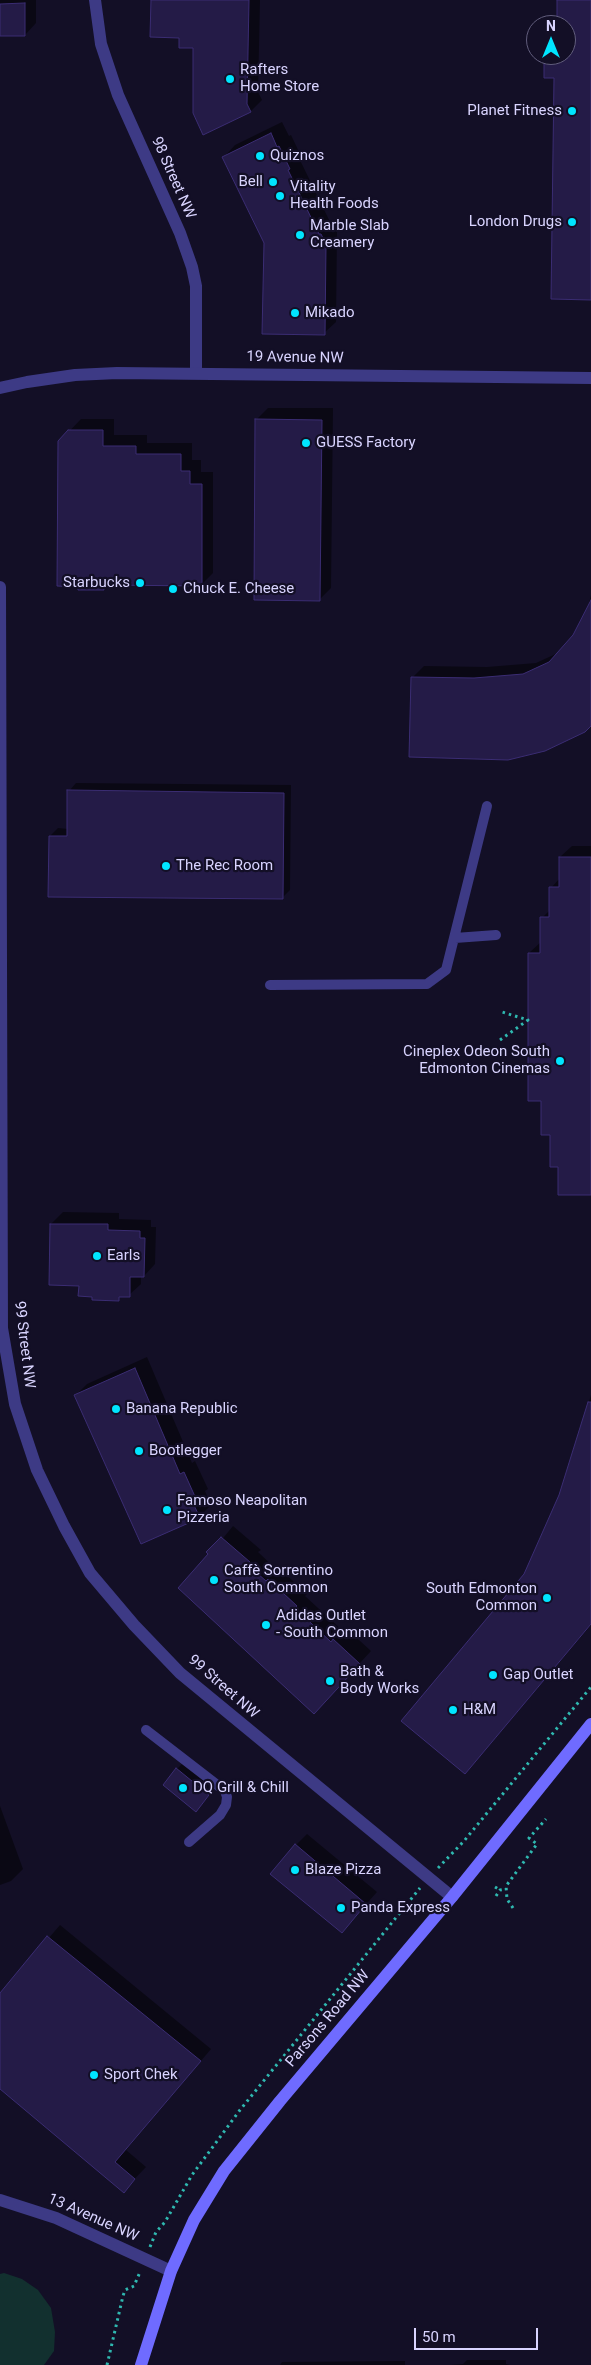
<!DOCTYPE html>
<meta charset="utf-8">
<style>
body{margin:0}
#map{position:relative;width:591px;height:2365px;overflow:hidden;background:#130f26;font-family:Roboto,sans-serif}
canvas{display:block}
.north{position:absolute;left:526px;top:15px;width:50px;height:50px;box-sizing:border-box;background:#130f26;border:1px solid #625e7d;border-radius:50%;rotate:0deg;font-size:14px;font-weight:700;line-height:20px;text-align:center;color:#d9d4ff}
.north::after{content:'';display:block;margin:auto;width:18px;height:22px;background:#00e5ff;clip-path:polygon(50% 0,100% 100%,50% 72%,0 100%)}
.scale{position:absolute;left:414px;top:2328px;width:124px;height:22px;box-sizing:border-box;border:2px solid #d9d4ff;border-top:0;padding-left:6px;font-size:15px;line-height:18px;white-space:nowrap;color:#d9d4ff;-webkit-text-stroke:4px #130f26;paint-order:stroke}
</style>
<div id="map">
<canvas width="591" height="2365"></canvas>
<div class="north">N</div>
<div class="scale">50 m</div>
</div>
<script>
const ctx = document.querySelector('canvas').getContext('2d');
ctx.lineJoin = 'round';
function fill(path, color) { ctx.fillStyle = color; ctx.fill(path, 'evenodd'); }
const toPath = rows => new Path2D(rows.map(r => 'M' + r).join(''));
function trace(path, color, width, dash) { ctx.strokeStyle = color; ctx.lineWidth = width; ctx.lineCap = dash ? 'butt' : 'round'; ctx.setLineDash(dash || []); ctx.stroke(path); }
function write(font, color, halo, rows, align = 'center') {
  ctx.font = font + ' Roboto,sans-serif'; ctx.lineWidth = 4.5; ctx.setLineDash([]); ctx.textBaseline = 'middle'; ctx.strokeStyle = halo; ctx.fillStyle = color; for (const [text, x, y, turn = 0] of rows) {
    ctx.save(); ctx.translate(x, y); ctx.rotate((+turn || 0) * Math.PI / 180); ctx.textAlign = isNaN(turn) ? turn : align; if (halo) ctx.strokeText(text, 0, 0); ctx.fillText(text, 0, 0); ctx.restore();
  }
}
fill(toPath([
 [4,2273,22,2279,38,2290,51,2308,55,2332,54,2351,44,2365,0,2365,0,2274]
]), '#12302f');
fill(toPath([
 [0,0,36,0,36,23,25,35,0,35],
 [152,0,260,0,258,92,262,100,251,111,195,47,180,37],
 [282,122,289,136,291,135,301,156,299,158,331,224,333,223,337,232,336,322,324,333,265,243,224,157,235,145],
 [268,408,333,408,331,588,320,599,256,420],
 [81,419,114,419,114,435,147,435,147,443,192,443,192,460,201,460,201,472,213,472,213,573,202,584,108,584,104,588,59,442],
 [591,595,591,725,412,678,424,666,487,667,536,663,560,652,574,635,588,609],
 [76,783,291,785,290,890,282,898,50,836,58,828,68,829,69,791],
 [572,846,591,846,591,1194,559,1165,542,1100,529,953,542,941,542,918,551,909,551,888,560,878,560,857],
 [63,1212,119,1213,119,1219,151,1220,151,1227,156,1227,155,1264,144,1276,141,1276,141,1284,129,1295,122,1295,118,1299,94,1295,80,1285,51,1224],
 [147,1357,192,1463,195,1461,208,1489,205,1491,211,1505,199,1517,141,1543,75,1396,87,1384],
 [591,1395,591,1625,465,1773,525,1575,561,1496],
 [233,1526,261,1550,258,1552,278,1571,280,1569,307,1594,305,1596,343,1631,346,1628,371,1651,326,1700,210,1554],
 [188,1758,220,1783,196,1810,177,1769],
 [0,1806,23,1869,11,1881,0,1885],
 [307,1834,377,1892,341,1932,296,1845],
 [60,1925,211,2049,126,2150,146,2167,123,2191,0,2087,0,1995],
 [467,2360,506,2360,506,2364,510,2365,450,2365,463,2364],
 [405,2361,405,2365,280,2365,282,2362]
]), '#0007');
const building = toPath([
 [151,0,249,0,247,104,251,112,203,135,193,113,193,48,179,48,179,38,150,37,151,0],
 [557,0,591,0,591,300,551,299,554,78,544,78,544,55,566,55,566,25,557,25,557,0],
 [25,3,25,36,0,36,0,4,25,3],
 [271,133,277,147,279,146,290,169,288,170,319,234,321,234,326,244,325,335,262,334,264,243,222,157,271,133],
 [255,419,322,420,320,601,254,600,255,419],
 [68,430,103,430,103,446,136,446,136,454,181,454,181,471,190,471,190,484,202,484,202,586,104,585,104,590,78,590,78,587,57,586,58,441,68,430],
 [591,600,591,726,585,732,545,751,508,760,409,757,411,677,474,678,523,674,549,662,573,635,591,600],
 [67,790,284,793,283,899,48,897,49,836,67,836,67,790],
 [559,857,591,857,591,1195,558,1195,558,1167,550,1167,550,1135,541,1135,541,1101,528,1101,528,953,540,953,540,917,549,917,549,887,559,887,559,857],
 [50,1224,108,1224,108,1230,140,1231,140,1238,145,1238,144,1277,130,1277,130,1297,119,1297,119,1301,92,1300,92,1297,78,1296,79,1286,49,1285,50,1224],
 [135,1368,180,1474,184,1472,197,1501,193,1503,200,1518,141,1544,74,1395,135,1368],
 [588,1402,591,1402,591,1624,465,1774,401,1721,524,1574,559,1495,588,1402],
 [221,1537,250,1562,248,1565,266,1581,268,1579,297,1606,295,1608,331,1642,333,1639,360,1664,314,1714,178,1588,208,1554,206,1552,221,1537],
 [176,1768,209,1795,196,1812,163,1785,176,1768],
 [295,1844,366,1904,342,1933,270,1874,295,1844],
 [47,1936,201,2061,115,2162,135,2179,124,2193,0,2089,0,1993,47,1936]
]);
fill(building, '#241b47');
trace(building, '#3b2d73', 1);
trace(toPath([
 [500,1040,528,1020,502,1012],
 [438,1868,464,1841,591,1687],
 [495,1887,500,1890],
 [496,1896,500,1890,506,1889],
 [513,1908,507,1899,506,1886,537,1844,529,1838,546,1819],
 [150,2247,156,2232,165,2222,192,2175,240,2110,420,1888],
 [107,2365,123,2296,125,2290,134,2286,140,2272]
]), '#2fb8b0', 3, [2.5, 4]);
trace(toPath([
 [455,938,496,935],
 [270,985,427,984,446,970,487,806],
 [146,1730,225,1791,227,1797,226,1805,220,1815,189,1842]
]), '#3d3a85', 10);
trace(toPath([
 [95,0,101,44,118,95,180,233,192,267,196,286,196,373]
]), '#3d3a85', 12);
trace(toPath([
 [0,388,27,382,75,375,117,373,591,378],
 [0,587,2,1328,15,1404,37,1470,64,1526,90,1573,134,1625,180,1673,452,1897],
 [0,2200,56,2218,171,2271]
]), '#3d3a85', 12);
trace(toPath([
 [141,2365,171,2271,194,2220,224,2171,280,2101,452,1897,591,1724]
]), '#6f6bff', 12);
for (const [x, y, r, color] of [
 [230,79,5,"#00e5ff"],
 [572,111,5,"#00e5ff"],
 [260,156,5,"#00e5ff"],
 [273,182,5,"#00e5ff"],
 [280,196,5,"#00e5ff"],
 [572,222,5,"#00e5ff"],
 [300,235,5,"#00e5ff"],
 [295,313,5,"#00e5ff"],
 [306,443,5,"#00e5ff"],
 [140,583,5,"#00e5ff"],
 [173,589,5,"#00e5ff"],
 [166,866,5,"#00e5ff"],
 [560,1061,5,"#00e5ff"],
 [97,1256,5,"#00e5ff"],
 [116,1409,5,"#00e5ff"],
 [139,1451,5,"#00e5ff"],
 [167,1510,5,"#00e5ff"],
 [214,1580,5,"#00e5ff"],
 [547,1598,5,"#00e5ff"],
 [266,1625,5,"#00e5ff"],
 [493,1675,5,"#00e5ff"],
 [330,1681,5,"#00e5ff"],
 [453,1710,5,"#00e5ff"],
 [183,1788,5,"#00e5ff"],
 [295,1870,5,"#00e5ff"],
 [341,1908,5,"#00e5ff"],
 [94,2075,5,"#00e5ff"]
]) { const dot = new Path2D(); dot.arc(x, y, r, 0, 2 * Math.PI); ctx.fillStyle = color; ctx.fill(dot); trace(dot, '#130f26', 2); }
write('15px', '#d9d4ff', '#130f26', [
 ["Rafters",240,70],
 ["Home Store",240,87],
 ["Planet Fitness",562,111,"right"],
 ["Quiznos",270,156],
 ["Bell",263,182,"right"],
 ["Vitality",290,187],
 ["Health Foods",290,204],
 ["London Drugs",562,222,"right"],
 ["Marble Slab",310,226],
 ["Creamery",310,243],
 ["Mikado",305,313],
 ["GUESS Factory",316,443],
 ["Starbucks",130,583,"right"],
 ["Chuck E. Cheese",183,589],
 ["The Rec Room",176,866],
 ["Cineplex Odeon South",550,1052,"right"],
 ["Edmonton Cinemas",550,1069,"right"],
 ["Earls",107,1256],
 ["Banana Republic",126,1409],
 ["Bootlegger",149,1451],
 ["Famoso Neapolitan",177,1501],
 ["Pizzeria",177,1518],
 ["Caffè Sorrentino",224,1571],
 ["South Common",224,1588],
 ["South Edmonton",537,1589,"right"],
 ["Common",537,1606,"right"],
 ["Adidas Outlet",276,1616],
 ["- South Common",276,1633],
 ["Bath &",340,1672],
 ["Body Works",340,1689],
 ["Gap Outlet",503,1675],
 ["H&M",463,1710],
 ["DQ Grill & Chill",193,1788],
 ["Blaze Pizza",305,1870],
 ["Panda Express",351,1908],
 ["Sport Chek",104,2075]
], 'left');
write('15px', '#d9d4ff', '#130f26', [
 ["98 Street NW",173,178,66],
 ["19 Avenue NW",295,358,1],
 ["99 Street NW",24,1345,83],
 ["99 Street NW",223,1687,41],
 ["Parsons Road NW",328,2019,-50],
 ["13 Avenue NW",93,2218,24]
]);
</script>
